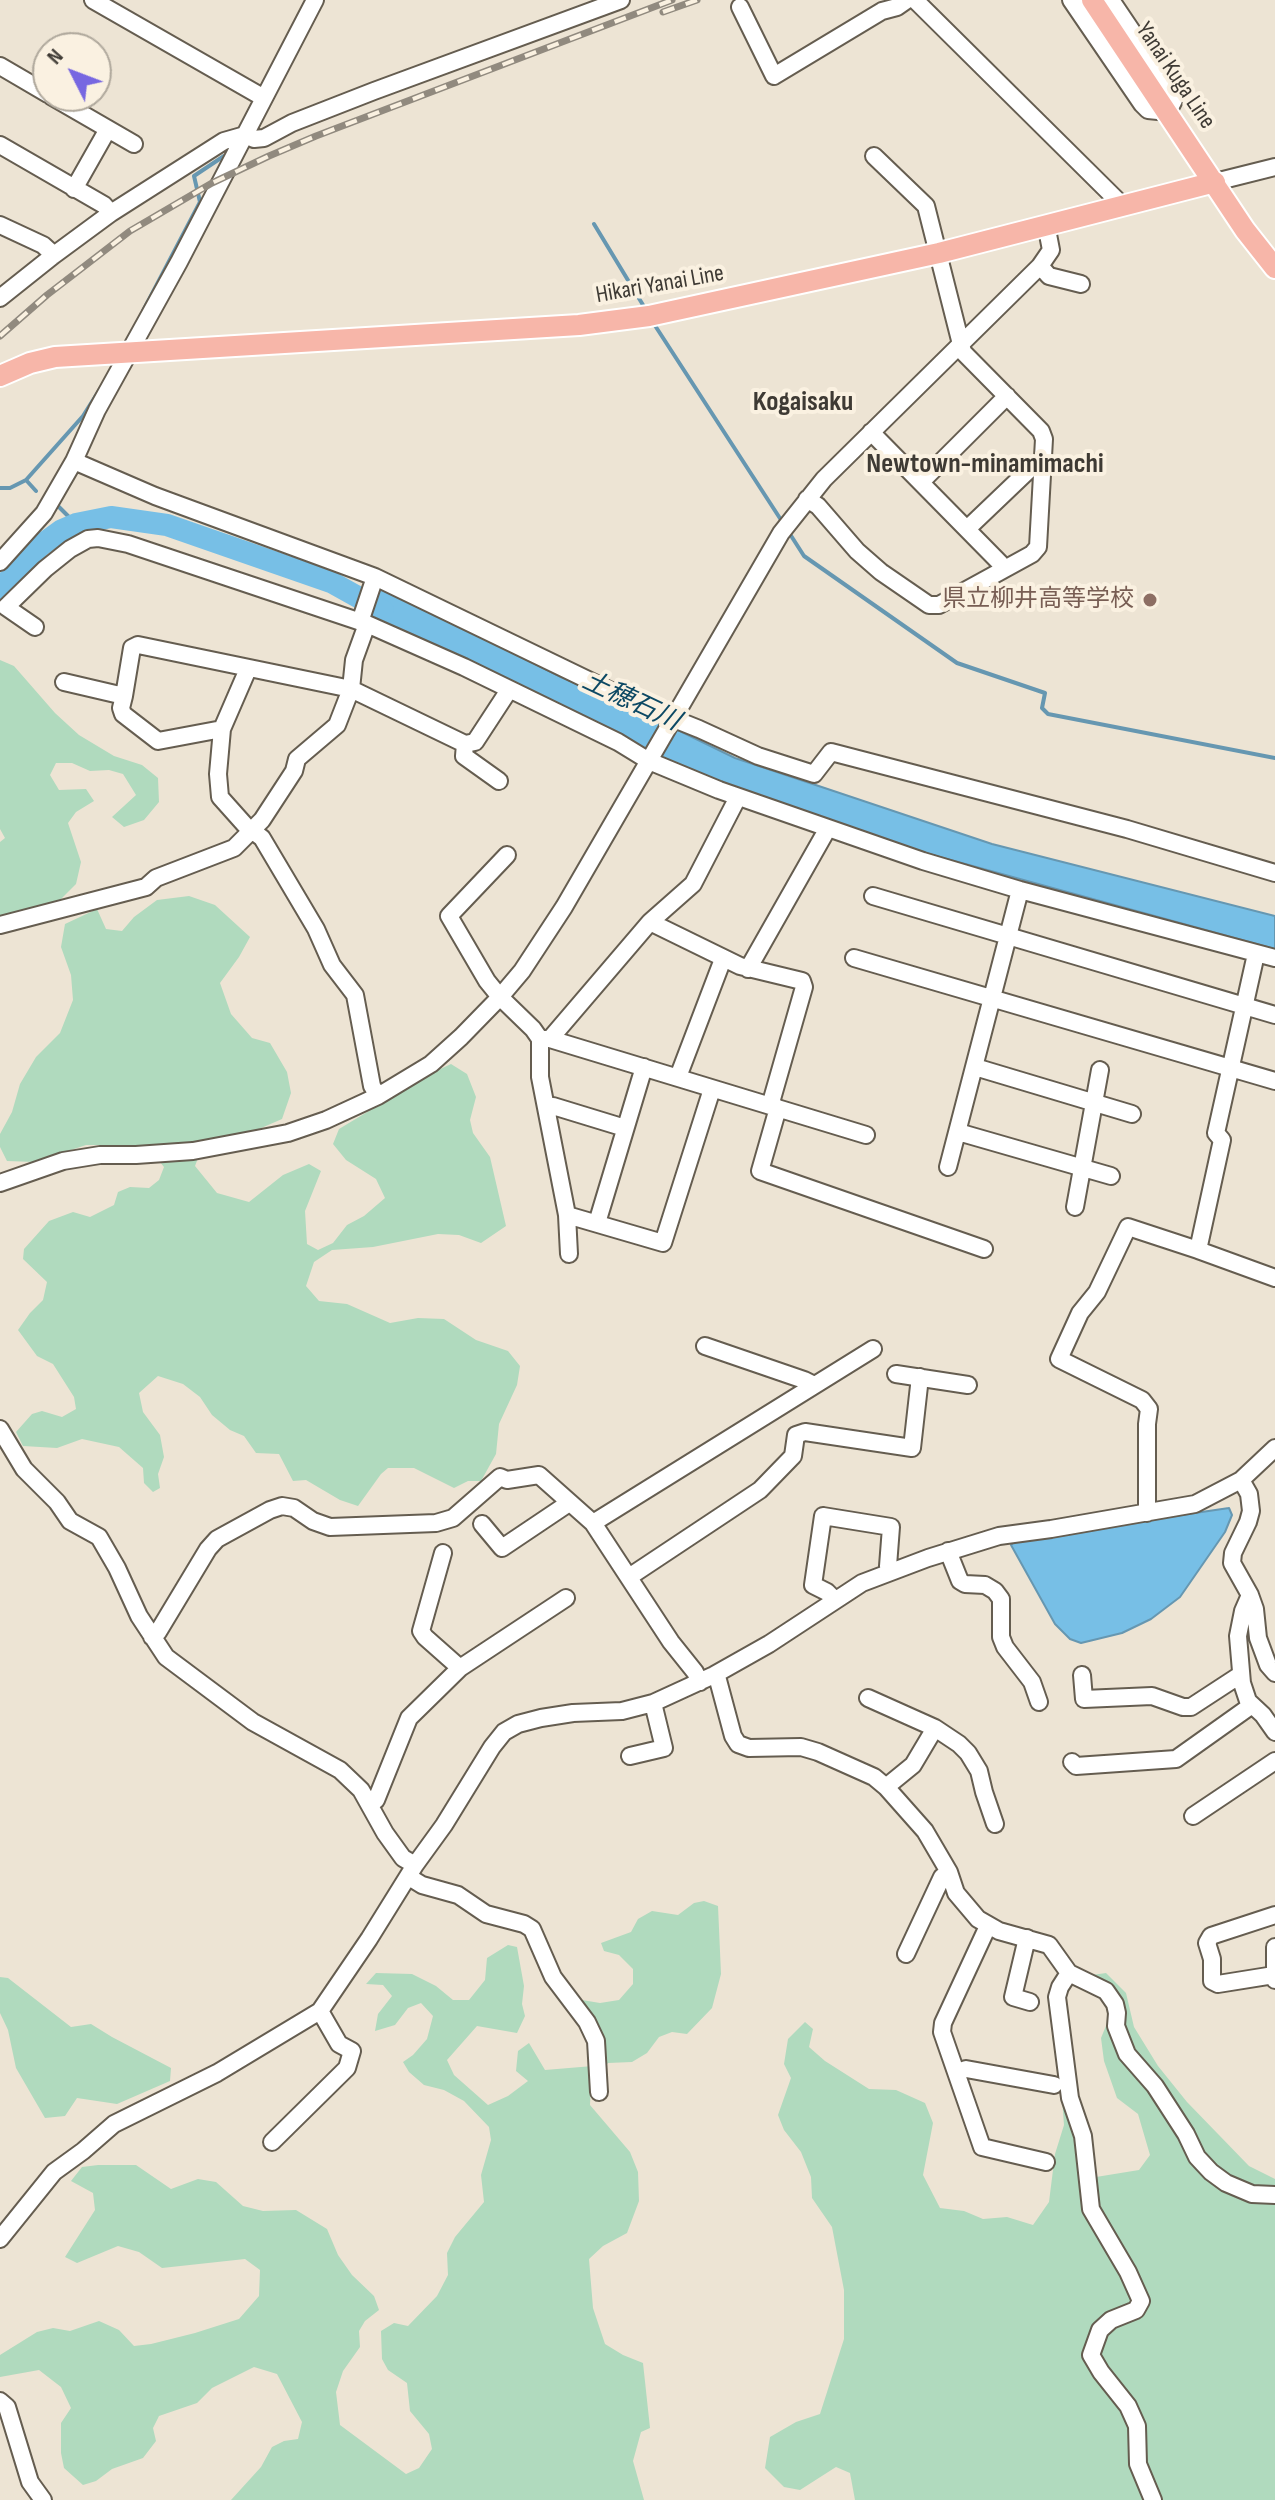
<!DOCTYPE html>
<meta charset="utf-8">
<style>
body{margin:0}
#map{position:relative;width:1275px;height:2500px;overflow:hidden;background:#ede4d4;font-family:"Sofia Sans Condensed",sans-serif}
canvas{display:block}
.north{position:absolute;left:32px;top:32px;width:80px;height:80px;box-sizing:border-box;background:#faf1e1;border:2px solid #afa89c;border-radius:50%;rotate:312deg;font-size:22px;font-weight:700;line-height:32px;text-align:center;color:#3e3a34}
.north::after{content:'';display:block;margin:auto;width:28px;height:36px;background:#7767e1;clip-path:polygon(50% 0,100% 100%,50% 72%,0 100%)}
</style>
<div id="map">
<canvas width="1275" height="2500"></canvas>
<div class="north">N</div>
</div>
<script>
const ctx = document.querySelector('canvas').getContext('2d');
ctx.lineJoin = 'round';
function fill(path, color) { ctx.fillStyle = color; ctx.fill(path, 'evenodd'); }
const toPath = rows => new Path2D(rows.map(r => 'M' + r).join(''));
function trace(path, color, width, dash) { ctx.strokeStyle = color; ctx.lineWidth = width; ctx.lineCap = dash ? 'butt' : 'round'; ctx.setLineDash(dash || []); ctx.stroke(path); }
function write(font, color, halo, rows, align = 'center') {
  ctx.font = font + ' "Sofia Sans Condensed","Noto Sans JP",sans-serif'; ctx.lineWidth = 8; ctx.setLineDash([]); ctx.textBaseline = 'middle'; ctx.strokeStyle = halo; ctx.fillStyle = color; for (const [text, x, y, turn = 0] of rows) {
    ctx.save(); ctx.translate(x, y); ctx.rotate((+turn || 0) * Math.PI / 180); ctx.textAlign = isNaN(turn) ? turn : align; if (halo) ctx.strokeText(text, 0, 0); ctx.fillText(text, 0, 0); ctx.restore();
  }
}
fill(toPath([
 [0,660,14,666,55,713,79,735,114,756,142,765,158,778,159,802,144,820,124,827,112,817,136,795,123,774,109,770,90,771,72,763,56,763,50,775,59,790,86,789,94,801,76,812,68,823,81,862,76,884,58,902,0,920,0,842,5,838,0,829],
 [189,896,215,905,250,937,239,957,220,983,231,1014,252,1038,270,1043,287,1072,291,1093,282,1119,252,1132,203,1145,195,1166,217,1193,249,1202,283,1175,309,1164,321,1171,305,1211,307,1244,318,1250,333,1243,347,1225,364,1216,385,1198,376,1179,346,1160,333,1144,339,1129,432,1073,451,1064,467,1074,476,1097,470,1120,473,1133,490,1157,506,1226,481,1243,459,1235,438,1234,373,1247,332,1250,314,1262,306,1286,319,1301,347,1304,390,1323,418,1318,444,1319,476,1340,508,1351,520,1366,517,1385,499,1424,496,1454,481,1481,468,1481,454,1488,414,1468,388,1468,381,1474,358,1506,340,1500,306,1480,293,1481,279,1454,256,1453,244,1436,230,1430,212,1415,200,1397,183,1384,158,1376,139,1393,143,1412,160,1435,164,1457,158,1474,160,1488,153,1492,144,1483,143,1468,119,1447,82,1439,57,1448,23,1446,16,1432,32,1414,42,1411,62,1417,76,1409,74,1397,53,1364,37,1356,18,1330,30,1313,43,1300,47,1282,23,1259,24,1249,49,1221,73,1212,90,1217,114,1205,118,1192,130,1187,149,1188,159,1180,164,1167,146,1145,86,1145,35,1162,7,1161,0,1147,0,1134,12,1112,20,1084,36,1057,60,1033,73,1000,71,975,61,947,65,924,97,909,106,929,122,931,134,917,157,900],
 [704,1901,718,1906,721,1974,712,2008,687,2034,672,2032,659,2037,647,2053,632,2062,608,2063,591,2085,590,2105,630,2152,638,2172,639,2201,627,2233,603,2246,589,2259,593,2308,605,2344,623,2355,643,2363,650,2428,641,2432,633,2461,644,2500,231,2500,261,2467,272,2447,284,2441,298,2439,302,2422,277,2374,254,2367,212,2388,197,2403,159,2416,153,2428,156,2441,143,2458,112,2469,96,2481,83,2485,64,2468,61,2453,61,2423,71,2408,61,2387,39,2370,0,2377,0,2355,37,2332,53,2328,70,2331,99,2321,119,2330,134,2346,151,2344,195,2333,239,2319,259,2296,260,2270,245,2259,162,2268,139,2252,118,2246,77,2263,65,2257,95,2210,93,2193,71,2181,82,2167,98,2165,136,2165,171,2189,198,2179,216,2182,243,2206,263,2211,296,2210,327,2229,338,2255,352,2275,374,2296,379,2310,365,2321,359,2331,360,2347,343,2371,336,2392,340,2425,406,2474,419,2468,432,2449,429,2434,410,2411,407,2383,388,2370,382,2359,381,2331,394,2323,408,2326,437,2296,448,2275,447,2253,455,2237,484,2202,481,2175,491,2140,489,2127,464,2101,444,2090,424,2085,409,2072,403,2062,413,2055,427,2039,433,2016,421,2003,408,2008,395,2025,375,2031,378,2014,392,1996,383,1985,366,1984,376,1973,412,1974,436,1986,453,2000,469,2000,485,1980,487,1958,508,1945,517,1947,524,1986,522,2004,525,2016,517,2033,477,2026,447,2060,454,2075,488,2105,508,2096,528,2081,516,2071,518,2051,529,2043,545,2070,593,2066,582,2000,600,2003,619,2000,633,1984,633,1969,619,1955,604,1951,601,1943,631,1932,638,1919,652,1911,678,1915,694,1903],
 [1106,1973,1126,1993,1134,2027,1158,2066,1187,2102,1249,2166,1275,2179,1275,2500,855,2500,850,2473,836,2467,800,2490,784,2487,765,2468,770,2437,796,2422,820,2414,844,2339,844,2290,832,2227,812,2198,811,2177,801,2152,784,2130,778,2115,791,2078,784,2064,788,2039,805,2022,813,2029,809,2047,825,2061,869,2089,896,2090,925,2103,933,2123,923,2175,940,2208,964,2211,983,2219,1007,2217,1033,2225,1049,2202,1055,2154,1064,2125,1059,2058,1052,2038,1055,1997,1071,2047,1079,2097,1074,2127,1075,2153,1096,2177,1139,2170,1150,2155,1138,2114,1117,2098,1104,2061,1101,2038,1108,2021,1106,2004,1097,1995,1081,1989,1085,1976],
 [0,1977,8,1978,71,2027,91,2024,112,2037,171,2068,170,2081,117,2104,77,2098,65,2116,45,2118,16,2068,8,2030,0,2013]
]), '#b0dabe');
const water = toPath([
 [379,586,561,677,649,716,735,758,992,844,1275,916,1275,949,918,851,742,791,637,747,370,618,379,586],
 [1229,1508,1232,1515,1225,1532,1180,1597,1151,1619,1122,1633,1081,1643,1070,1639,1055,1624,1011,1545,1017,1539,1229,1508]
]);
fill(water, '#77bfe6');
trace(water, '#6697b1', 2);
trace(toPath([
 [594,224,643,305],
 [143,311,200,202,194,176,224,156],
 [654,324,783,523],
 [26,480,36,491],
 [0,488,10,488,26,480,83,416,100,389],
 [58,506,76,524],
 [788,531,804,556,957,663,1045,693,1042,708,1048,714,1275,758]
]), '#6697b1', 4);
trace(toPath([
 [0,589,40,546,62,530,76,524,111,517,167,525,331,582,383,611]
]), '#77bfe6', 22);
const minor = toPath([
 [93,0,264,98],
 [915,0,1123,206],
 [1071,0,1142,104,1148,110,1168,112,1174,100,1173,92,1111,0],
 [740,7,774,76,882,11,897,7,907,0],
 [0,66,48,94],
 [51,96,134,144],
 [0,145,104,205,111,213],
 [1215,182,1275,167],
 [74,189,108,129],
 [0,225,43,245,54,255],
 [1040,266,1049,276,1081,284],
 [0,298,54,255,111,213,224,141,245,135,254,139,264,138,292,123,374,91,621,0],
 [871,432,1000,563,1003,570],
 [74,461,155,496,375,577,644,707,699,729,758,756,814,774,831,752,1127,829,1275,873],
 [921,482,1007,396],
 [807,499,818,506,857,551,881,572,929,605,939,605,1032,554,1038,547,1044,439,1041,431,963,352,926,206,874,156],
 [967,529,1033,466,1042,466],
 [0,562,44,513,74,461,97,410,179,262,315,0],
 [360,622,375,577],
 [35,627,6,607,45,569,70,549,88,539,98,538,128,544,367,624,464,667,618,742,649,761,719,790,923,861,1020,890,1275,958],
 [248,669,222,729,218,774,220,797,245,825,262,838,316,929,332,965,355,995,372,1086,378,1096],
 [64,682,124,696,121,708,123,714,158,741,222,729],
 [124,696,132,648,138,645,351,689,465,744,475,742,509,690],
 [465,744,464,756,499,781],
 [507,855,449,916,487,981,500,997,533,1029,540,1039,540,1077,567,1215,569,1254],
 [873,896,1275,1015],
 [650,922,693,884,738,797],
 [0,925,146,887,156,878,234,848,262,820,294,771,297,759,337,725,351,689,354,660,367,624],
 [1256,954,1216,1133,1222,1140,1198,1250,1275,1278],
 [854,958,1275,1081],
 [748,969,828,828],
 [542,1039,550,1039,866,1135],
 [550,1039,650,922,740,966,802,981,804,987,770,1106],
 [975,1067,1132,1114],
 [678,1077,723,959],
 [546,1106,553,1106,625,1128],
 [778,1108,760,1171,984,1249],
 [958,1132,1111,1176],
 [948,1167,1020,890],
 [0,1183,63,1161,100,1155,136,1155,193,1151,288,1133,326,1120,378,1096,431,1064,461,1037,500,997,522,971,564,907,781,533,824,479,1040,266,1051,250,1046,224],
 [1075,1207,1100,1070],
 [567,1215,663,1243,712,1089],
 [597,1223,644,1067],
 [705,1346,804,1380,814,1385],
 [896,1374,968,1385],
 [0,1429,24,1469,57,1502,70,1521,99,1537,117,1568,139,1616,166,1657,253,1722,340,1770,361,1790,385,1833,403,1858,415,1865],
 [1241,1480,1249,1494,1251,1511,1248,1522,1233,1553,1232,1563,1250,1595,1255,1609,1258,1638,1268,1665,1275,1673],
 [1147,1513,1147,1424,1149,1409,1142,1400,1059,1359,1080,1313,1097,1292,1128,1227,1198,1250],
 [593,1523,873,1349],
 [482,1524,502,1548,569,1503],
 [948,1551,960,1581,965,1584,985,1585,995,1591,1001,1599,1001,1637,1005,1647,1032,1682,1039,1702],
 [443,1553,421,1631,425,1637,460,1668],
 [629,1577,760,1490,793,1456,796,1435,805,1432,912,1448,920,1377],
 [1250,1595,1243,1611,1238,1636,1242,1683,1248,1701,1263,1715,1275,1732],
 [835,1600,827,1592,813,1585,823,1516,891,1527,888,1566,890,1572],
 [152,1637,158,1632,208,1549,217,1539,270,1510,282,1506,294,1508,313,1521,330,1527,436,1523,453,1518,500,1477,507,1480,539,1475,593,1523,671,1642,695,1672,700,1682],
 [714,1675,718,1680,733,1736,738,1744,749,1748,801,1747,818,1752,874,1777,886,1787,925,1831,949,1872,956,1893,978,1919,999,1931,1049,1945,1069,1973,1106,1991,1115,2004,1117,2013,1116,2026,1127,2054,1155,2086,1186,2134,1197,2157,1211,2172,1226,2183,1252,2194,1275,2195],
 [1082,1675,1084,1699,1152,1696,1183,1707,1191,1707,1240,1675],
 [868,1698,935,1728,913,1765,886,1787],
 [935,1728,959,1744,968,1753,979,1771,984,1792,995,1824],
 [630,1756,664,1748,653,1703],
 [1072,1762,1076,1766,1176,1759,1252,1705],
 [369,1804,376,1800,409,1718,460,1668,566,1598],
 [1193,1816,1275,1761],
 [409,1877,422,1885,458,1895,486,1914,524,1924,532,1929,553,1977,587,2022,596,2041,599,2092],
 [988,1926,943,2023,942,2032,982,2147,1046,2162],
 [1027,1938,1013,1997,1030,2002],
 [1275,1947,1275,1980],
 [906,1954,942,1877,949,1872],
 [1069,1973,1060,1987,1057,1997,1070,2098,1083,2136,1091,2209,1128,2272,1141,2301,1136,2310,1111,2320,1100,2330,1091,2355,1101,2372,1128,2406,1137,2426,1138,2464,1153,2500],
 [1274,1975,1218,1984,1212,1981,1212,1959,1207,1943,1211,1936,1275,1915],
 [957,2072,966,2069,1054,2085],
 [272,2142,347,2068,352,2051,339,2044,320,2011],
 [0,2239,54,2172,83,2151,114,2124,217,2073,320,2011,369,1939,415,1865,444,1825,492,1747,504,1732,518,1724,541,1718,573,1713,622,1711,653,1703,714,1675,769,1644,862,1583,928,1558,999,1536,1051,1529,1195,1504,1241,1480,1275,1448],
 [0,2401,7,2407,30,2482,43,2500]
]);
const major = toPath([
 [1092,0,1245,230,1275,268],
 [0,376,30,363,55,357,579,325,649,316,939,253,1215,182]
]);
trace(minor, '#655d50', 20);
trace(major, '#fff', 24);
trace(minor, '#fff', 16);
trace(major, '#f7b6a9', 20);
const rail = toPath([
 [663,12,697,0],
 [0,336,47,295,130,231,212,183,269,156,316,136,672,0]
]);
trace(rail, '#918a7f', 7);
trace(rail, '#faf1e1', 4, [12]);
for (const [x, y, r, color] of [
 [1150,600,8,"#8d6e63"]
]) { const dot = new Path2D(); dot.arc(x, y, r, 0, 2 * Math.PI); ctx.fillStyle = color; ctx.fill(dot); trace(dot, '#faf1e1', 3); }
write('24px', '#3e3a34', '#faf1e1', [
 ["Yanai Kuga Line",1175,76,56],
 ["Hikari Yanai Line",660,285,-10]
]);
write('24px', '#785e54', '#faf1e1', [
 ["県立柳井高等学校",1134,600]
], 'right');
write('italic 26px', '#0d4964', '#faf1e1', [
 ["土穂石川",631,702,25]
]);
write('bold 28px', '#3e3a34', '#faf1e1', [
 ["Kogaisaku",803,403],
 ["Newtown-minamimachi",985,465]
]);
</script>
